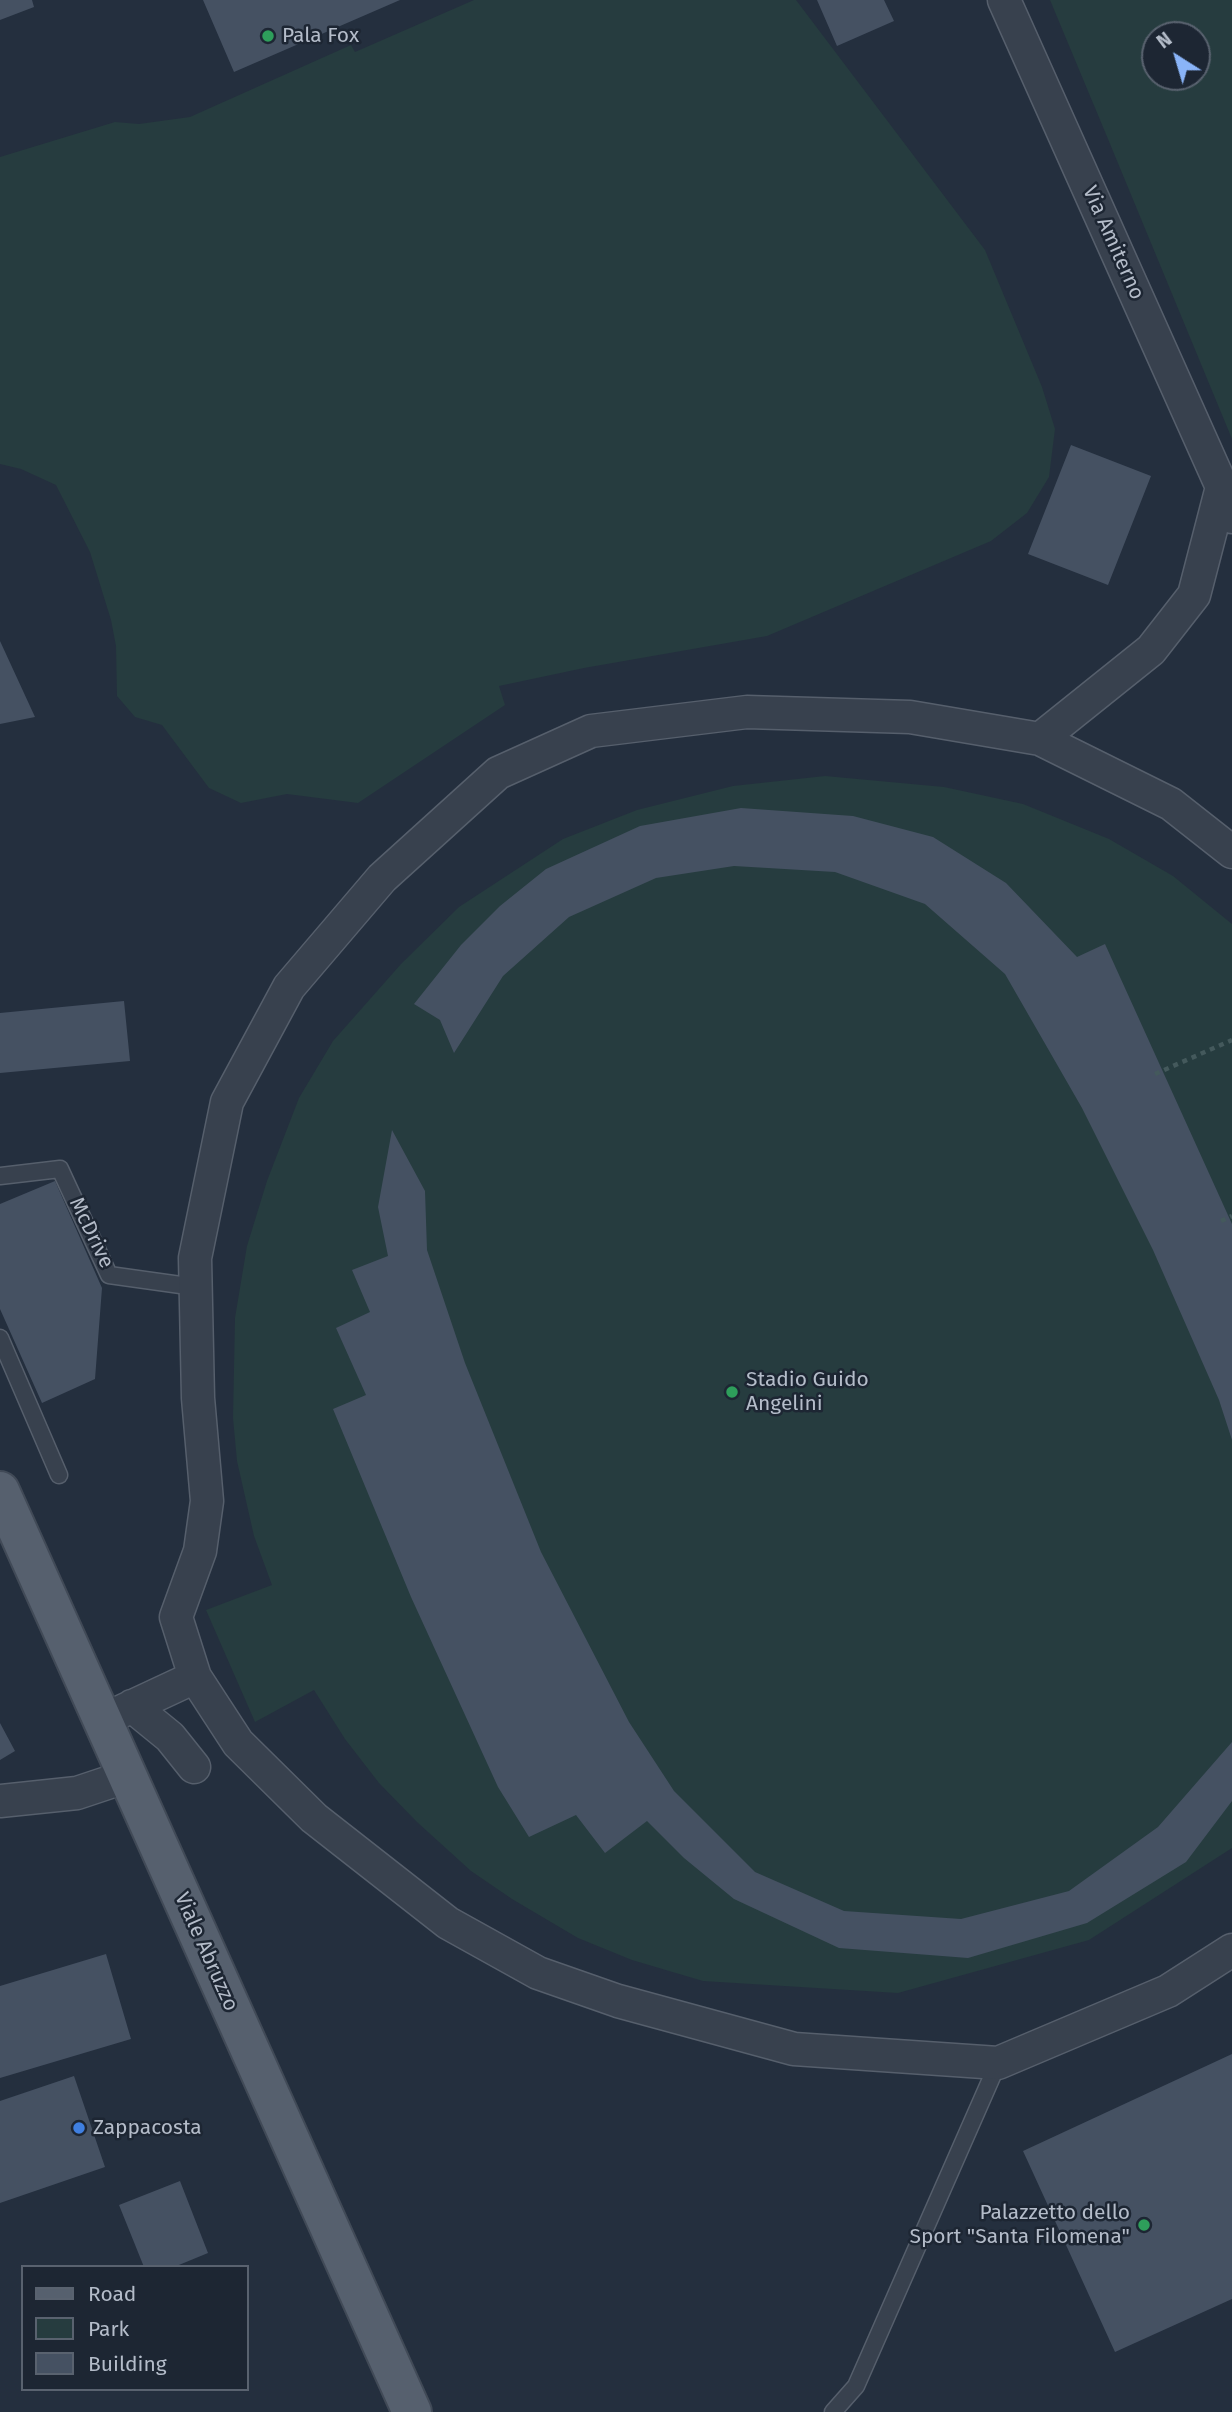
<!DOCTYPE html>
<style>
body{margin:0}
#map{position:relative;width:1232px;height:2412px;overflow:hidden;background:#242f3e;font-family:"Fira Sans",sans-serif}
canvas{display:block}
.legend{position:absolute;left:21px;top:2265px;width:228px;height:126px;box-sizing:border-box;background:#1d2633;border:2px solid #59626f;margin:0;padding:9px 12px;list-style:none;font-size:21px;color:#b4bcc9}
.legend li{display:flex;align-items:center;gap:14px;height:35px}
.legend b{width:35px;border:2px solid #59626f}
.north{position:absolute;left:1141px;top:21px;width:70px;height:70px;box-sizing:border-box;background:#1d2633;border:2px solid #59626f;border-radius:50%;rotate:323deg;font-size:19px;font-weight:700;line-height:28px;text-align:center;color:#b4bcc9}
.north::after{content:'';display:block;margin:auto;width:24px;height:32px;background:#8ab4f8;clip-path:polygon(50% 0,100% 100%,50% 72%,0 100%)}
</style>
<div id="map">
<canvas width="1232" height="2412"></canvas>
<ul class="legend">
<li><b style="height:9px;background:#56606e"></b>Road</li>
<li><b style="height:19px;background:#263c3f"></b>Park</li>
<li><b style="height:19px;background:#455162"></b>Building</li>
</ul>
<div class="north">N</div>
</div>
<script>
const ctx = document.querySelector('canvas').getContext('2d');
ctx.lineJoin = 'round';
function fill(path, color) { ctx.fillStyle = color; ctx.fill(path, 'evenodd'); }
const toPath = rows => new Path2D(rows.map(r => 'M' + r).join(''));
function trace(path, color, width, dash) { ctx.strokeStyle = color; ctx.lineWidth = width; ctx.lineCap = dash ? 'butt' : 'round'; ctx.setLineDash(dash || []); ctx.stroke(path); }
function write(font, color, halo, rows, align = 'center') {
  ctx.font = font + ' "Fira Sans",sans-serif'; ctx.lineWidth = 5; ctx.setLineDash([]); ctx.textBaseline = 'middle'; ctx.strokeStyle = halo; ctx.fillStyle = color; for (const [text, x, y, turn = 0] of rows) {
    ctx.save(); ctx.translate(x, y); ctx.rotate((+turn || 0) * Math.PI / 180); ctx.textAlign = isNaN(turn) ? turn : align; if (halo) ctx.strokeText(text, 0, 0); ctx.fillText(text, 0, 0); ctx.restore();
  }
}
fill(toPath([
 [474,0,796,0,985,250,1042,387,1055,429,1049,477,1027,513,991,541,767,636,584,668,499,686,505,705,358,803,287,794,241,803,209,788,162,725,135,717,117,696,116,646,111,620,90,552,56,485,21,469,0,464,0,157,115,122,139,124,190,117,351,45,355,52],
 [1050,0,1232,0,1232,439,1108,139],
 [1155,35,1197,35,1197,77,1155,77],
 [825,776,944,787,1023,804,1109,839,1173,876,1232,924,1232,1848,1089,1940,898,1993,703,1981,632,1960,578,1938,512,1899,471,1871,417,1822,379,1783,345,1739,314,1690,255,1722,206,1610,272,1585,254,1536,237,1461,233,1418,235,1318,247,1246,267,1181,299,1098,333,1041,401,964,459,907,563,839,637,810,733,786]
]), '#263c3f');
fill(toPath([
 [0,0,32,0,34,7,0,20],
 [203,0,400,0,234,72],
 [817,0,884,0,894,21,837,46],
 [1071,445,1151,476,1108,585,1028,554],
 [0,641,35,717,0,724],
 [741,808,853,816,933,837,1006,883,1077,957,1105,944,1232,1224,1232,1440,1219,1400,1153,1250,1082,1108,1005,974,925,904,835,872,734,866,656,878,569,917,503,976,454,1053,440,1020,414,1004,461,945,500,906,546,869,640,826],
 [124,1001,130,1061,0,1073,0,1013],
 [392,1130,425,1191,427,1250,465,1363,541,1552,629,1722,674,1791,755,1872,844,1911,961,1919,1069,1891,1158,1827,1232,1742,1232,1801,1186,1862,1087,1923,968,1958,839,1948,734,1899,684,1858,647,1821,605,1853,576,1815,529,1837,498,1787,411,1597,333,1409,366,1395,336,1328,370,1312,352,1270,388,1256,378,1207],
 [55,1181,102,1288,95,1379,42,1403,0,1309,0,1204],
 [0,1723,15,1751,0,1760],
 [106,1954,131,2039,0,2078,0,1986],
 [1232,2054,1232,2299,1115,2352,1023,2151],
 [74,2076,105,2167,0,2203,0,2101],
 [180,2181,208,2253,174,2267,144,2267,119,2205]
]), '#455162');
const service = toPath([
 [0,1176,60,1169,109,1275,195,1287],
 [0,1338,59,1475],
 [833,2412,856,2386,998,2063]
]);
const minor = toPath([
 [1004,0,1222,487,1232,517],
 [1040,739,1151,650,1194,595,1222,487],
 [1232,852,1171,804,1040,739,910,717,747,712,591,731,498,773,382,878,289,987,227,1102,195,1258,198,1398,207,1501,200,1551,176,1617,195,1677,238,1743,314,1818,448,1923,538,1973,618,2001,794,2049,998,2063,1168,1991,1232,1950],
 [132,1706,170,1737,194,1767],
 [103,1720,195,1677],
 [0,1801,77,1793,128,1776]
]);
const primary = toPath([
 [0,1491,412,2412]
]);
trace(service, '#565f6c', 19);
trace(minor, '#565f6c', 35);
trace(primary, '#414a57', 42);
trace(toPath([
 [1155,1074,1232,1040],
 [1221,1221,1232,1216]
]), '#44595c', 4.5, [5, 5]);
trace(service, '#38414e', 16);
trace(minor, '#38414e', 32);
trace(primary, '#56606e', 38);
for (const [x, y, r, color] of [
 [268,36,7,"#2e9e5b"],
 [732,1392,7,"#2e9e5b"],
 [79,2128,7,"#3f7fe0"],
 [1144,2225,7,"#2e9e5b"]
]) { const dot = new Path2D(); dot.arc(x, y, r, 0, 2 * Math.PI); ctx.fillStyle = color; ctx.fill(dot); trace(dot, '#1d2633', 2.5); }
write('21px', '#b4bcc9', '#1d2633', [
 ["Pala Fox",282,36],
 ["Stadio Guido",746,1380],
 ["Angelini",746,1404],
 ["Zappacosta",93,2128],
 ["Palazzetto dello",1130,2213,"right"],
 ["Sport \"Santa Filomena\"",1130,2237,"right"]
], 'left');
write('21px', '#b4bcc9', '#1d2633', [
 ["Via Amiterno",1113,243,66],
 ["McDrive",91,1233,64],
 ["Viale Abruzzo",206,1952,66]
]);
</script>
